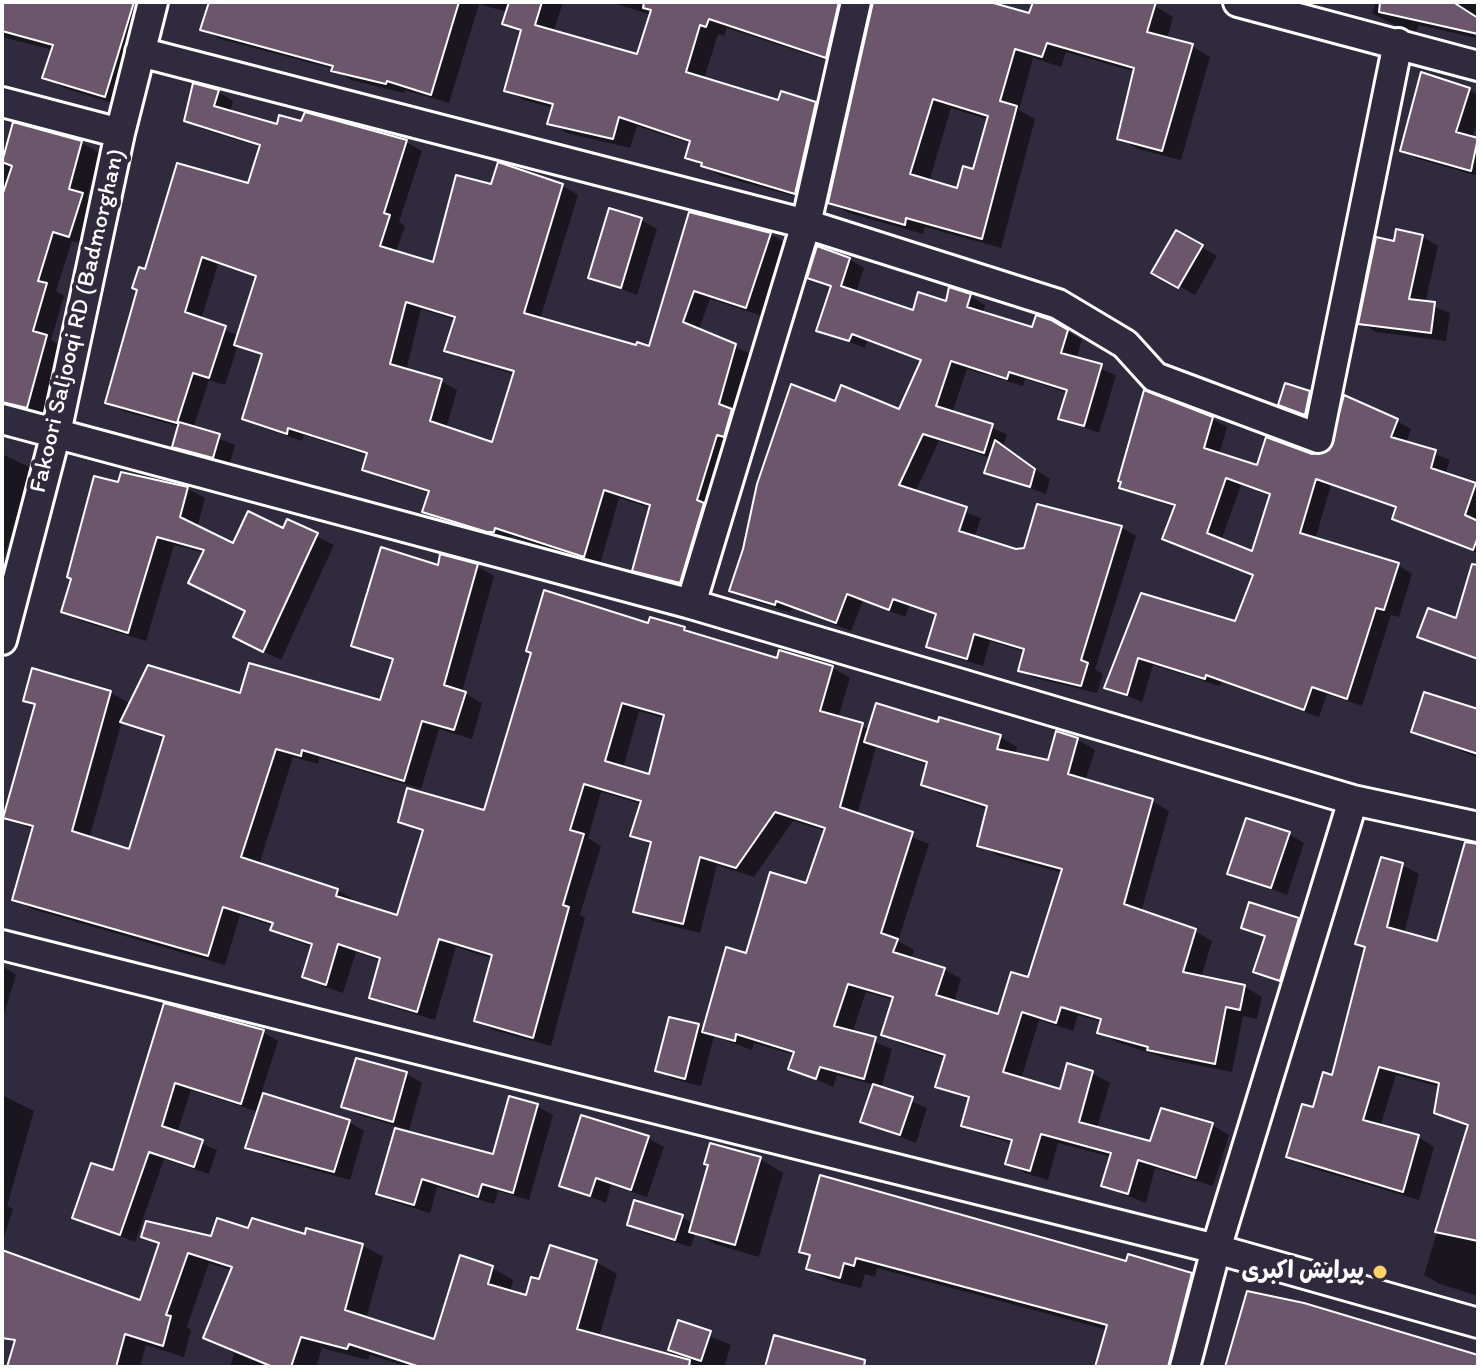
<!DOCTYPE html>
<meta charset="utf-8">
<style>
body{margin:0}
#map{position:relative;width:1480px;height:1369px;overflow:hidden;background:#2f2a3d;font-family:Itim,sans-serif}
canvas{display:block}
.frame{position:absolute;inset:0;border:4px solid #fff;pointer-events:none}
</style>
<div id="map">
<canvas width="1480" height="1369"></canvas>
<div class="frame"></div>
</div>
<script>
const ctx = document.querySelector('canvas').getContext('2d');
ctx.lineJoin = 'round';
function fill(path, color) { ctx.fillStyle = color; ctx.fill(path, 'evenodd'); }
const toPath = rows => new Path2D(rows.map(r => 'M' + r).join(''));
function trace(path, color, width, dash) { ctx.strokeStyle = color; ctx.lineWidth = width; ctx.lineCap = dash ? 'butt' : 'round'; ctx.setLineDash(dash || []); ctx.stroke(path); }
function write(font, color, halo, rows, align = 'center') {
  ctx.font = font + ' Itim,"Playpen Sans Arabic",sans-serif'; ctx.lineWidth = 8; ctx.setLineDash([]); ctx.textBaseline = 'middle'; ctx.strokeStyle = halo; ctx.fillStyle = color; for (const [text, x, y, turn = 0] of rows) {
    ctx.save(); ctx.translate(x, y); ctx.rotate((+turn || 0) * Math.PI / 180); ctx.textAlign = isNaN(turn) ? turn : align; if (halo) ctx.strokeText(text, 0, 0); ctx.fillText(text, 0, 0); ctx.restore();
  }
}
fill(toPath([
 [2,2,157,2,125,107,64,88,45,77,53,50,2,37],
 [211,2,563,2,553,33,638,56,651,15,611,2,830,2,855,14,844,66,727,28,724,36,718,34,704,79,780,102,782,93,816,105,813,105,793,196,721,176,687,157,692,144,637,126,630,148,567,133,550,123,554,108,524,100,506,90,522,33,504,23,507,12,479,4,449,103,405,90,404,93,351,80,334,69,220,39,203,29],
 [873,2,983,2,1031,15,1035,2,1141,2,1155,6,1173,17,1167,39,1192,46,1210,57,1181,160,1138,149,1119,138,1136,72,1066,52,1061,67,1033,58,1019,110,1035,119,1001,248,925,227,923,234,849,213,830,202],
 [951,108,989,120,974,171,958,190,929,182],
 [1376,2,1478,2,1478,41,1476,38,1419,25,1416,31,1390,23,1372,13],
 [1469,90,1478,95,1478,120,1472,138,1478,140,1478,176,1418,159,1402,150],
 [218,92,233,101,230,113,278,126,406,142,422,151,399,222,405,226,396,252,434,264,492,187,499,165,563,186,578,195,540,319,637,348,650,349,690,214,770,234,786,243,762,316,710,299,698,331,751,354,734,412,747,419,695,591,650,579,634,570,651,508,619,498,600,564,511,536,510,539,440,520,424,511,430,493,380,478,365,469,369,456,304,435,302,441,260,427,245,418,264,356,238,345,225,385,209,380,193,428,235,445,229,466,189,455,174,446,180,427,123,411,108,402,146,272,250,185,261,147,202,129,186,120],
 [218,264,257,278,239,336,201,320],
 [421,309,456,320,446,350,462,359,516,375,493,444,446,429,457,390,441,381,406,371],
 [461,354,525,372,523,376,461,358],
 [817,105,833,114,813,202,797,198],
 [15,125,82,143,100,153,87,198,101,206,88,246,72,241,56,291,64,296,51,340,64,348,45,417,2,405,2,165],
 [641,220,657,229,637,295,591,277],
 [1398,231,1423,237,1438,246,1425,303,1450,313,1446,341,1376,332,1361,323],
 [1177,233,1217,256,1195,295,1154,272],
 [849,259,864,268,856,293,914,313,970,296,985,305,983,314,1034,329,1050,321,1082,340,1076,359,1116,375,1099,433,1061,418,1068,393,1025,379,1023,386,967,369,952,413,1007,434,1003,448,1050,479,1046,494,987,472,991,458,939,441,915,493,981,518,974,538,1016,551,1121,527,1136,536,1095,669,1103,674,1097,693,1035,678,1020,670,1025,652,990,641,983,666,944,654,929,646,937,616,909,606,905,617,863,601,851,631,792,608,790,612,747,599,732,590,836,403,900,411,923,362,867,341,865,348,819,330,832,288,810,277],
 [1309,393,1316,397,1312,417,1287,408],
 [1212,419,1227,427,1219,455,1258,468,1331,452,1397,421,1411,429,1406,443,1450,460,1445,475,1478,486,1478,553,1409,526,1395,518,1397,509,1331,485,1315,540,1398,565,1412,574,1399,617,1391,615,1362,706,1327,694,1319,717,1221,682,1220,686,1153,665,1142,702,1107,687,1142,596,1237,623,1255,576,1165,538,1176,508,1122,488],
 [1241,485,1271,496,1254,553,1221,541],
 [2,454,31,468,2,565],
 [123,474,188,489,205,498,197,528,234,545,284,531,288,522,334,545,281,660,252,646,247,611,205,553,174,545,146,641,81,621,64,611],
 [477,566,494,576,462,692,482,703,472,739,439,729,421,789,319,758,318,764,293,757,259,865,337,890,354,900,353,903,398,918,424,833,400,821,486,812,651,620,778,661,781,653,833,668,850,678,838,718,870,729,939,725,1000,737,1017,747,1015,755,1049,763,1057,734,1078,740,1095,750,1085,781,1152,801,1169,811,1141,912,1195,931,1212,941,1201,978,1245,987,1262,997,1257,1019,1243,1016,1232,1072,1167,1059,1117,1042,1100,1032,1102,1022,1078,1015,1073,1031,1039,1020,1021,1079,1061,1091,1068,1066,1092,1073,1110,1083,1097,1128,1152,1143,1212,1125,1229,1135,1213,1186,1155,1168,1146,1203,1103,1186,1112,1157,1058,1143,1048,1180,1025,1173,1008,1163,1013,1143,980,1134,963,1125,970,1100,937,1086,946,1058,901,1044,883,1034,894,1000,866,992,852,1033,892,1049,881,1089,927,1108,916,1143,863,1121,875,1085,837,1075,833,1087,790,1068,795,1055,754,1043,752,1050,714,1036,701,1086,673,1079,658,1070,698,1026,705,1030,748,955,807,885,826,831,793,821,754,877,717,865,700,933,653,921,636,911,652,845,633,835,642,804,601,792,588,838,601,846,580,915,585,918,551,1046,493,1030,476,1020,493,959,456,947,435,1020,388,1006,371,997,381,961,356,952,343,993,322,986,304,976,313,947,290,939,273,930,274,926,240,915,225,965,32,909,15,899,34,830,5,817,36,706,25,700,33,671,111,693,131,704,241,696,381,703,394,662,353,645,439,567],
 [639,711,666,719,650,777,623,768],
 [122,721,165,739,131,852,89,839],
 [876,747,928,765,923,784,940,794,988,809,980,845,997,855,1063,873,1029,980,999,1016,954,1002,961,979,944,969,911,960,914,950,898,941,929,844,857,815],
 [1478,574,1478,660,1420,636,1457,621],
 [1478,711,1478,758,1414,731],
 [1289,834,1304,843,1287,895,1230,873],
 [1478,848,1478,1296,1440,1284,1424,1275,1469,1128,1436,1112,1440,1087,1396,1075,1380,1127,1418,1137,1434,1147,1419,1200,1305,1166,1288,1156,1333,1077,1367,948,1357,943,1402,865,1419,874,1404,934,1439,944],
 [1298,920,1313,929,1296,988,1256,971,1267,938,1244,927],
 [2,966,16,975,2,1020],
 [165,1005,263,1032,278,1041,261,1094,349,1122,364,1131,350,1180,263,1156,248,1147,259,1112,191,1090,177,1133,217,1150,209,1174,164,1159,135,1242,74,1217,114,1173],
 [357,1060,407,1074,422,1083,409,1130,359,1115,344,1106],
 [2,1095,34,1111,7,1206,13,1209,2,1243],
 [537,1106,553,1115,529,1200,498,1191,494,1204,437,1187,430,1213,394,1202,378,1194,396,1131,494,1156],
 [648,1138,664,1147,647,1197,611,1185,606,1203,561,1185],
 [760,1159,783,1173,759,1257,715,1244,695,1233,691,1247,644,1233,629,1224,682,1217,694,1224],
 [250,1231,362,1245,383,1257,366,1319,436,1342,492,1268,513,1280,510,1293,527,1298,540,1282,596,1262,617,1274,599,1337,669,1353,679,1323,731,1345,724,1367,409,1367,370,1355,368,1360,322,1348,316,1367,230,1367,234,1353,205,1337,233,1271,209,1263,187,1327,191,1330,184,1357,146,1345,140,1367,17,1367,24,1318,2,1311,2,1252,141,1303,161,1246,143,1236,212,1239],
 [801,1251,1127,1263,1191,1274,1212,1286,1191,1367,1097,1367,1108,1330,877,1268,875,1277,865,1274,861,1288,829,1280,808,1268,812,1257]
]), '#0007');
const building = toPath([
 [2,2,134,2,105,97,42,78,53,45,2,31,2,2],
 [209,2,459,2,431,95,387,81,386,84,331,71,333,66,200,30,209,2],
 [509,2,542,2,535,25,637,54,651,10,643,8,644,2,839,2,826,58,709,19,706,27,700,25,686,72,778,100,781,91,816,102,795,194,701,166,702,163,685,158,690,141,619,117,613,139,547,124,553,104,504,91,521,30,502,24,509,2],
 [873,2,990,2,1029,13,1033,2,1156,2,1147,32,1193,44,1162,151,1117,139,1134,68,1047,43,1042,57,1015,49,1000,101,1017,106,982,239,906,218,905,225,828,203,873,2],
 [933,99,988,116,973,169,963,166,957,188,910,174,933,99],
 [1380,2,1453,2,1478,18,1478,34,1379,12,1380,2],
 [1421,72,1470,88,1456,132,1478,138,1471,171,1400,151,1421,72],
 [193,83,219,90,214,106,277,124,279,115,301,121,305,112,407,140,384,213,390,215,380,246,433,262,456,175,491,184,498,162,563,184,524,313,636,345,637,342,649,346,689,212,771,233,746,308,694,291,683,322,736,344,719,404,732,409,724,437,717,435,697,500,704,503,680,583,632,571,650,505,604,490,584,557,495,528,494,532,487,532,422,512,429,491,362,470,367,453,288,428,287,434,242,419,262,354,234,345,256,276,202,257,185,312,226,326,209,378,193,373,177,423,105,403,137,290,132,288,139,267,145,269,177,163,248,183,260,145,184,121,193,83],
 [406,302,455,317,444,351,514,371,492,442,430,421,442,379,390,364,406,302],
 [13,122,82,141,69,189,83,193,69,237,53,232,38,281,47,283,33,331,47,335,27,408,2,402,2,196,12,166,2,162,13,122],
 [609,208,642,218,621,288,588,278,609,208],
 [1396,229,1423,235,1409,299,1435,302,1431,333,1358,324,1376,237,1394,241,1396,229],
 [1176,230,1203,245,1178,288,1151,273,1176,230],
 [817,246,850,258,841,286,913,310,918,292,946,301,949,287,971,294,967,307,1032,327,1036,315,1051,320,1068,330,1061,353,1102,364,1084,426,1058,419,1067,390,1009,372,1007,379,951,361,936,406,993,424,984,453,923,434,899,485,967,507,959,531,1016,549,1024,548,1037,504,1122,526,1081,660,1088,663,1081,686,1018,671,1024,649,974,634,967,659,926,647,936,614,893,599,889,610,847,594,836,623,776,601,775,605,729,591,743,549,757,484,791,384,835,401,841,385,899,409,921,360,852,334,849,341,816,331,831,286,807,278,817,246],
 [1285,383,1310,391,1305,415,1278,405,1285,383],
 [1144,390,1213,417,1204,448,1257,465,1266,437,1312,454,1329,450,1344,395,1398,419,1391,437,1436,450,1431,468,1476,483,1465,515,1478,521,1478,537,1473,550,1392,519,1396,507,1316,479,1300,533,1399,563,1384,610,1376,608,1347,699,1312,687,1304,710,1206,675,1205,679,1138,658,1127,695,1104,688,1141,593,1235,621,1253,575,1162,539,1175,505,1119,488,1121,482,1118,481,1144,390],
 [1226,478,1270,494,1252,551,1207,533,1226,478],
 [179,422,220,434,213,458,172,447,179,422],
 [995,440,1035,469,1030,487,984,473,995,440],
 [121,472,188,487,180,517,233,543,248,511,283,528,287,519,318,533,263,652,233,637,245,611,188,583,204,550,157,537,128,633,61,612,71,579,67,577,94,476,118,482,121,472],
 [381,547,438,565,440,554,478,564,444,685,466,692,454,730,422,721,404,781,302,750,301,756,276,749,241,857,338,889,336,896,397,915,423,830,398,822,407,788,484,810,531,653,526,651,544,590,648,623,650,617,685,627,684,630,777,658,779,650,833,666,820,711,863,723,840,807,913,832,881,933,898,939,893,952,945,968,936,995,998,1014,1011,972,1028,977,1062,869,977,846,987,806,921,785,927,762,864,742,876,703,938,722,939,717,1001,735,997,749,1048,760,1056,731,1078,738,1068,774,1153,799,1124,904,1196,929,1183,972,1245,985,1240,1010,1226,1007,1215,1064,1147,1050,1148,1047,1097,1033,1101,1019,1061,1007,1056,1023,1022,1012,1003,1072,1060,1089,1067,1063,1093,1071,1079,1122,1150,1141,1161,1108,1213,1123,1196,1178,1138,1160,1128,1194,1101,1186,1111,1153,1041,1134,1030,1171,1005,1164,1012,1140,961,1126,969,1097,935,1087,945,1055,881,1035,893,997,848,984,834,1026,876,1037,864,1079,820,1067,816,1079,788,1069,794,1052,736,1034,735,1041,702,1032,726,947,746,953,770,872,806,883,825,828,775,812,736,868,700,857,683,924,633,912,651,842,630,836,641,801,584,784,570,830,584,834,563,905,569,907,533,1038,474,1021,492,955,439,939,417,1012,369,998,380,958,338,944,326,985,302,977,312,944,270,930,273,923,223,907,208,956,12,900,33,826,3,818,35,704,23,701,32,668,111,691,72,831,129,849,164,736,120,722,148,665,240,693,249,663,380,700,393,659,351,646,381,547],
 [622,703,664,715,649,774,605,761,622,703],
 [1472,564,1478,565,1478,659,1417,637,1428,608,1456,618,1472,564],
 [1424,692,1478,709,1478,754,1411,732,1424,692],
 [1246,818,1290,832,1271,888,1227,874,1246,818],
 [1465,842,1478,844,1478,1241,1435,1232,1468,1125,1434,1113,1439,1083,1379,1067,1363,1120,1419,1135,1403,1192,1286,1157,1302,1104,1313,1107,1323,1072,1332,1075,1365,947,1355,944,1381,857,1403,863,1387,927,1437,941,1465,842],
 [1249,902,1299,918,1280,981,1253,972,1265,936,1241,928,1249,902],
 [164,1003,264,1030,241,1104,175,1083,162,1126,203,1140,194,1167,149,1152,120,1235,72,1218,91,1163,113,1170,164,1003],
 [669,1017,699,1024,685,1079,655,1071,669,1017],
 [356,1058,407,1072,393,1122,341,1107,356,1058],
 [873,1084,913,1097,900,1135,860,1122,873,1084],
 [263,1093,350,1120,334,1172,245,1148,263,1093],
 [509,1096,538,1104,513,1193,482,1184,478,1197,422,1179,414,1205,376,1194,395,1128,493,1154,509,1096],
 [581,1115,649,1136,631,1190,596,1178,590,1196,559,1186,581,1115],
 [710,1143,761,1157,735,1245,689,1232,708,1165,704,1164,710,1143],
 [820,1175,1126,1261,1128,1254,1192,1273,1168,1367,1095,1367,1107,1325,856,1258,854,1266,844,1263,840,1278,806,1269,810,1255,799,1252,820,1175],
 [634,1200,683,1215,675,1240,627,1225,634,1200],
 [217,1218,248,1228,252,1218,305,1234,306,1228,363,1244,345,1310,434,1339,460,1255,493,1266,488,1284,526,1295,531,1277,539,1279,550,1245,597,1260,577,1329,690,1360,689,1367,420,1367,349,1344,347,1349,301,1337,291,1367,273,1367,203,1338,232,1267,188,1253,166,1315,171,1316,163,1346,125,1334,116,1367,7,1367,15,1340,2,1338,2,1250,140,1300,159,1243,141,1237,146,1221,211,1236,217,1218],
 [1247,1291,1304,1303,1478,1355,1478,1367,1225,1367,1247,1291],
 [678,1320,711,1331,701,1361,668,1350,678,1320],
 [774,1335,865,1360,864,1367,765,1367,774,1335]
]);
fill(building, '#6c566c');
trace(building, '#fff', 2);
const minor = toPath([
 [1238,2,1478,66],
 [140,52,806,224,1058,304,1125,344,1155,377,1318,438,1398,43],
 [2,102,120,133],
 [2,419,691,604,1353,800,1478,827],
 [691,604,806,224,856,2],
 [2,640,56,433,120,133,153,2],
 [2,945,1216,1249,1478,1323],
 [1185,1367,1216,1249,1353,800]
]);
trace(minor, '#fff', 34);
trace(minor, '#2f2a3d', 28);
for (const [x, y, r, color] of [
 [1380,1272,8,"#ffd166"]
]) { const dot = new Path2D(); dot.arc(x, y, r, 0, 2 * Math.PI); ctx.fillStyle = color; ctx.fill(dot); trace(dot, '#2f2a3d', 3); }
write('24px', '#fff', '#2f2a3d', [
 ["Fakoori Saljooqi RD (Badmorghan)",78,321,-77]
]);
write('bold 24px', '#fff', '#2f2a3d', [
 ["پیرایش اکبری",1364,1272]
], 'right');
</script>
